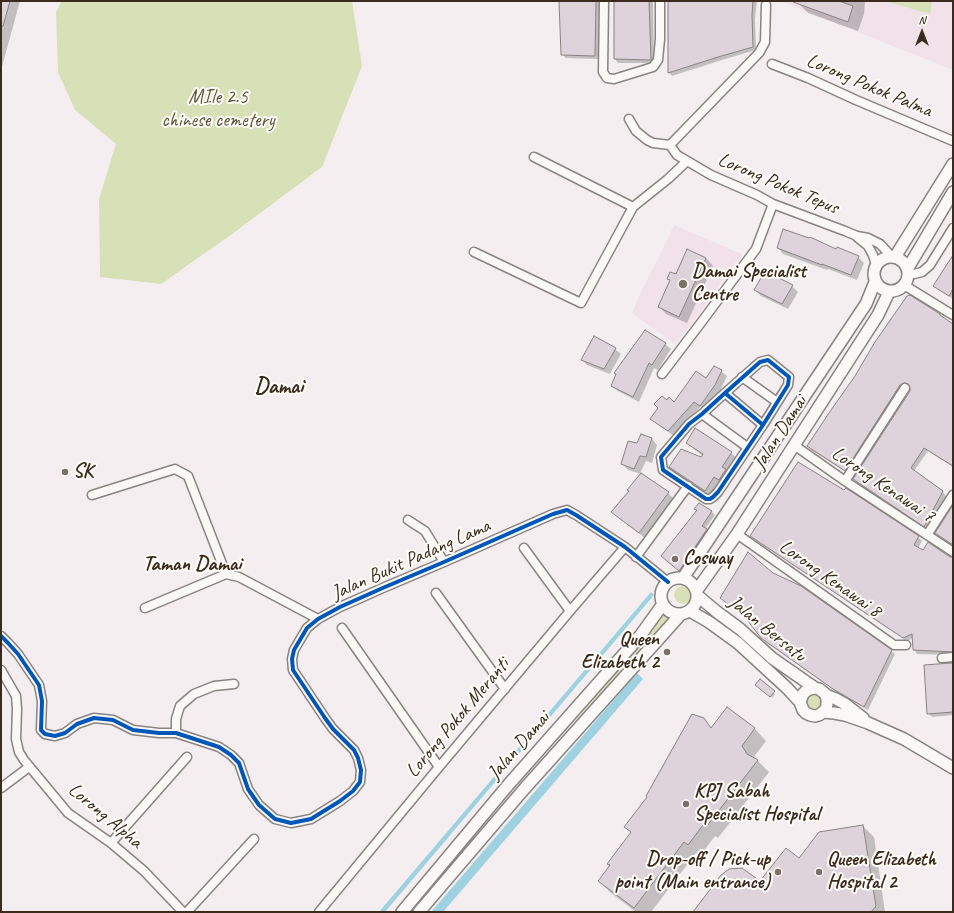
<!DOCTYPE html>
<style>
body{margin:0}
#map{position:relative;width:954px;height:913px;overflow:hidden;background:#f4eef0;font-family:Caveat,sans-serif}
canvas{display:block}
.frame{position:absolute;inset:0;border:2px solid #3b2a1e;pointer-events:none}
.north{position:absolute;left:902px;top:12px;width:40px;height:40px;-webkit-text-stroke:3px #fdfcf7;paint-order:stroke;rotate:0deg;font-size:11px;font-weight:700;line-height:16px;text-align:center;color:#3b2a1e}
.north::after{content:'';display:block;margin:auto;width:14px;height:18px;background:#3b2a1e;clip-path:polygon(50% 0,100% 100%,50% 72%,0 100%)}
</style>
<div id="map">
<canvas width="954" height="913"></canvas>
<div class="frame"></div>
<div class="north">N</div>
</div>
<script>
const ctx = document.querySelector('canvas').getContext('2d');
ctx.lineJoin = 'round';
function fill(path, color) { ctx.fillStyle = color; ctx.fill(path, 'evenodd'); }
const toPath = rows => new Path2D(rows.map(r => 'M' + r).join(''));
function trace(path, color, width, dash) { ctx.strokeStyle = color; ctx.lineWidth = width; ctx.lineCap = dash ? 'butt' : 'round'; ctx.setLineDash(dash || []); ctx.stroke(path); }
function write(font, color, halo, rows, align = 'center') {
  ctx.font = font + ' Caveat,sans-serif'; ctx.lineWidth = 4; ctx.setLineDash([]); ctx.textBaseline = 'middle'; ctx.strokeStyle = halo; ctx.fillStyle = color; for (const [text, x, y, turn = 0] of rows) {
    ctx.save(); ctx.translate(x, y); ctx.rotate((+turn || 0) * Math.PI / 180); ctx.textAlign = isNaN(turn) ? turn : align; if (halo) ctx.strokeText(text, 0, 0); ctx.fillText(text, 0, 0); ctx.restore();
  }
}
fill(toPath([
 [780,1,953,1,953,70],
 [674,225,742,254,691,325,675,344,632,313,640,294,661,253]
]), '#f1e2ea');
fill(toPath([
 [62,1,352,1,362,66,322,167,232,234,161,284,100,277,99,199,116,144,75,110,58,72,56,12],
 [885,1,932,1,930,14],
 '674 595a9 9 0 1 1 18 0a9 9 0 1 1-18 0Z',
 [665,610,672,617,659,630,637,655,414,912,410,912,476,837,565,733,634,652,652,631],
 '807 702a7 7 0 1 1 14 0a7 7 0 1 1-14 0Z'
]), '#d8e0b7');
fill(toPath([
 [651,592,654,595,490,788,385,912,379,912],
 [637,673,643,679,443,912,431,912]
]), '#9fd2e0');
fill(toPath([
 [1,1,20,1,1,70],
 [560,1,599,1,598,59,566,58,562,54],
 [616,1,653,1,654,63,618,63,615,59],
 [669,1,757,1,755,19,756,50,722,60,672,76,669,72],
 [799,1,865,1,864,14,858,31,808,13,798,3],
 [778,248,837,250,858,257,864,263,857,280,828,269,827,270,783,254],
 [688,250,706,258,713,266,687,323,666,314,659,306,671,281,668,278,676,276],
 [953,257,953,299,938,289,934,286],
 [766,272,792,286,798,292,788,309,761,296,755,290],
 [940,315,953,325,953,467,928,451,914,471,943,492,946,496,928,529,857,483,854,479,911,391,912,388,909,386,904,388,849,474,811,450,808,446],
 [665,344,671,349,658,370,654,368,639,402,618,391,612,386],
 [615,349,621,354,610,374,587,365,582,360],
 [721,371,727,376,720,391,706,411,700,407,674,436,657,424,651,419,667,401,675,403,706,379],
 [652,439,657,445,652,463,646,461,640,473,668,493,674,499,645,538,618,517,630,491,641,474,628,470,622,464,638,445],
 [687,442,731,453,739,460,730,474,733,478,727,487,722,484,713,498,678,475,670,467,702,459,703,456,695,450],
 [699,504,712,512,715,515,705,529,710,534,683,574,666,560,698,511,695,509],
 [953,507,953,546,939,537,936,533],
 [751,535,918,537,922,541,918,548,953,564,953,655,917,654,914,650,913,638,907,641,754,539],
 [773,574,891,651,895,654,868,710,838,693,767,643,763,639],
 [953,664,953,715,932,717,928,713],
 [760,681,775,694,772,698,756,685],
 [727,709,755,729,766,741,753,758,757,760,769,772,718,838,715,836,700,856,696,853,651,912,636,912,611,893,599,881,632,833,626,827,703,719,712,728],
 [863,826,874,837,885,912,694,912,760,882,799,860]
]), '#0003');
const building = toPath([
 [1,1,10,1,3,26,1,26,1,1],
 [559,1,596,1,595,56,561,55,559,1],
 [614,1,649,1,651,60,614,59,614,1],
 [668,1,753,1,752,15,753,47,718,57,668,73,668,1],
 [793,1,839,1,853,6,848,22,793,2,793,1],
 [783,229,809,238,810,237,836,249,837,247,859,256,851,275,822,264,822,265,777,248,783,229],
 [687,249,706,258,679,317,658,307,670,280,667,279,670,272,676,274,687,249],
 [953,255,953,289,949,296,933,286,953,255],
 [765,271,793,285,782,304,754,290,765,271],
 [910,295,940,314,940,315,953,324,953,466,924,448,911,468,943,491,924,527,853,479,910,391,910,388,908,384,905,383,900,385,845,471,807,446,831,410,855,376,875,342,907,296,910,295],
 [645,330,666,343,652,365,649,363,633,397,611,386,616,374,614,373,645,330],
 [594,336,616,348,604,369,581,360,594,336],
 [714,366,722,370,715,385,700,406,694,402,668,431,650,419,658,408,654,404,662,396,667,400,669,397,674,402,696,371,706,378,714,366],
 [695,428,732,452,722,467,726,469,719,480,714,477,705,491,669,467,681,449,701,457,703,454,686,443,695,428],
 [641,434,652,438,646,457,640,456,634,469,621,464,628,441,637,443,641,434],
 [798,462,844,490,846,488,919,536,914,545,923,550,928,542,950,557,953,557,953,652,913,650,912,634,903,638,750,536,798,462],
 [641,473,669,492,639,533,611,512,629,491,627,490,641,473],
 [699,503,712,511,702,526,707,529,679,571,661,556,697,510,694,509,699,503],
 [953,505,953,545,935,533,953,505],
 [748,552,773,573,801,586,892,650,864,707,833,689,761,638,744,616,720,598,748,552],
 [951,663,953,663,953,712,927,714,924,665,951,663],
 [760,679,775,691,770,697,755,685,760,679],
 [727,707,755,728,742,746,747,754,758,760,706,827,703,825,688,845,684,842,634,908,598,881,610,865,607,864,631,832,624,827,647,797,646,796,692,714,704,718,711,728,727,707],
 [863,825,876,906,871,912,693,912,721,875,729,869,742,868,760,881,786,848,799,858,819,832,863,825]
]);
fill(building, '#dfd3db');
trace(building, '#898381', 1);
const street = toPath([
 [604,1,603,72,607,78,614,79,653,67,658,60,660,39,660,1],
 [772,64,808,78,856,100,953,141],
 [629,119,636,131,647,140,653,143,670,145,677,155,711,175,757,195,773,204,845,231,857,236,868,238,880,244,892,257],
 [670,145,759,53,765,42,766,5],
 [534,157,633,207],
 [857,237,868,246,873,255,876,265],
 [474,252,581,303,633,207,668,179,687,161],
 [909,274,914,274,922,272,930,265,953,228],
 [904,285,953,315],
 [662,374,700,324,756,249,773,204],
 [742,377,777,402],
 [725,393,763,425,718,492,713,497,710,499,706,499,663,470,661,457,689,424,702,414,725,393,760,362,768,360,789,377,788,385,763,425],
 [702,414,747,447],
 [794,445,845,481,953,552],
 [845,481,905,388],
 [92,495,175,469,188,476,226,574],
 [408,520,425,531,444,562],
 [737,534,894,645,906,645],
 [927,535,953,495],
 [524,548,570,611],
 [636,557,688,486],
 [436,593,505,689],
 [145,608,226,574,239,577,318,619],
 [342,628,439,767],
 [1,636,8,643,18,654,39,685,42,701,41,730,45,734,55,736,65,733,77,724,94,718,113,720,133,730,159,733,176,733,219,747,231,755,239,763,248,789,259,805,275,819,291,823,311,819,340,801,353,791,360,782,361,770,358,758,354,750,333,729,325,718,293,670,292,659,294,650,307,628,318,619,340,607,385,587,444,562,553,514,567,510,576,515,625,547,668,582],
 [942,658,953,657],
 [1,670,16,696,17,709,16,739,19,752,24,760,68,813,111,843,144,871,183,912],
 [176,733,176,719,180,706,194,694,214,686,234,684],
 [1,788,29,767],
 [111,843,187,757],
 [187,912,254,839],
 [319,912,439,767,570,611,625,547]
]);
const secondary = toPath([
 '874 274a17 17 0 1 1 34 0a17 17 0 1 1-34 0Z',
 [895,257,953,164],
 [908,268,953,192],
 [683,578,866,304,875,282],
 '661 596a18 18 0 1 1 36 0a18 18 0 1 1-36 0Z',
 [697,590,737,534,878,315,889,292],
 [698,596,717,612,740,629,772,658,815,688],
 [690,611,709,622,738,643,787,688,800,702],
 [826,695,836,699,845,704,863,718],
 [823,712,826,709,827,704,827,700,826,695,823,692,819,689,815,688,810,689,806,691,803,694,800,702,803,710,806,713,810,715,815,716,819,715,823,712,834,713,845,715,868,723,904,739,953,768],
 [402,912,509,784,640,636,663,604],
 [419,912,525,788,681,614]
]);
trace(street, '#898381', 11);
trace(secondary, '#898381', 14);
trace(street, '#faf9f8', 8);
trace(secondary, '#faf9f8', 11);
trace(toPath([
 [725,393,763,425,718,492,713,497,710,499,706,499,663,470,661,457,689,424,702,414,725,393,760,362,768,360,789,377,788,385,763,425],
 [1,636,8,643,18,654,39,685,42,701,41,730,45,734,55,736,65,733,77,724,94,718,113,720,133,730,159,733,176,733,219,747,231,755,239,763,248,789,259,805,275,819,291,823,311,819,340,801,353,791,360,782,361,770,358,758,354,750,333,729,325,718,293,670,292,659,294,650,307,628,318,619,340,607,385,587,444,562,553,514,567,510,576,515,625,547,668,582]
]), '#0057b8', 4);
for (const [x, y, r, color] of [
 [683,284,5,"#7c6f68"],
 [65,472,4,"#7c6f68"],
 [675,559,4,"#7c6f68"],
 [667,652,4,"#7c6f68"],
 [686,804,4,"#7c6f68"],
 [778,872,4,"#7c6f68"],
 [819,872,4,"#7c6f68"]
]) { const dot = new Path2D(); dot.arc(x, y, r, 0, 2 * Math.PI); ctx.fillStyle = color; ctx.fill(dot); trace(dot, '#fdfcf7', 1.5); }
write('20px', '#3b2a1e', '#fdfcf7', [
 ["Lorong Pokok Palma",869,86,23],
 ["Lorong Pokok Tepus",778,184,23],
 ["Jalan Damai",780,433,-57],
 ["Lorong Kenawai 7",883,485,34],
 ["Jalan Bukit Padang Lama",411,560,-24],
 ["Lorong Kenawai 8",830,579,35],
 ["Jalan Bersatu",767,629,39],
 ["Lorong Pokok Meranti",458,718,-50],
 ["Jalan Damai",519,746,-49],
 ["Lorong Alpha",105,816,40]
]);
write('20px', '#5c5439', '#fdfcf7', [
 ["MIle 2.5",218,98],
 ["chinese cemetery",218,121]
]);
write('bold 20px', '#3b2a1e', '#fdfcf7', [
 ["Damai Specialist",692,272],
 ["Centre",692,295],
 ["SK",73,472],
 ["Cosway",683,559],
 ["Queen",659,640,"right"],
 ["Elizabeth 2",659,663,"right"],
 ["KPJ Sabah",694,792],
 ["Specialist Hospital",694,815],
 ["Drop-off / Pick-up",770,860,"right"],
 ["point (Main entrance)",770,883,"right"],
 ["Queen Elizabeth",827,860],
 ["Hospital 2",827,883]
], 'left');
write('bold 21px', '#3b2a1e', '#fdfcf7', [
 ["Taman Damai",192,564]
]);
write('bold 22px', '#3b2a1e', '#fdfcf7', [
 ["Damai",279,387]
]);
</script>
